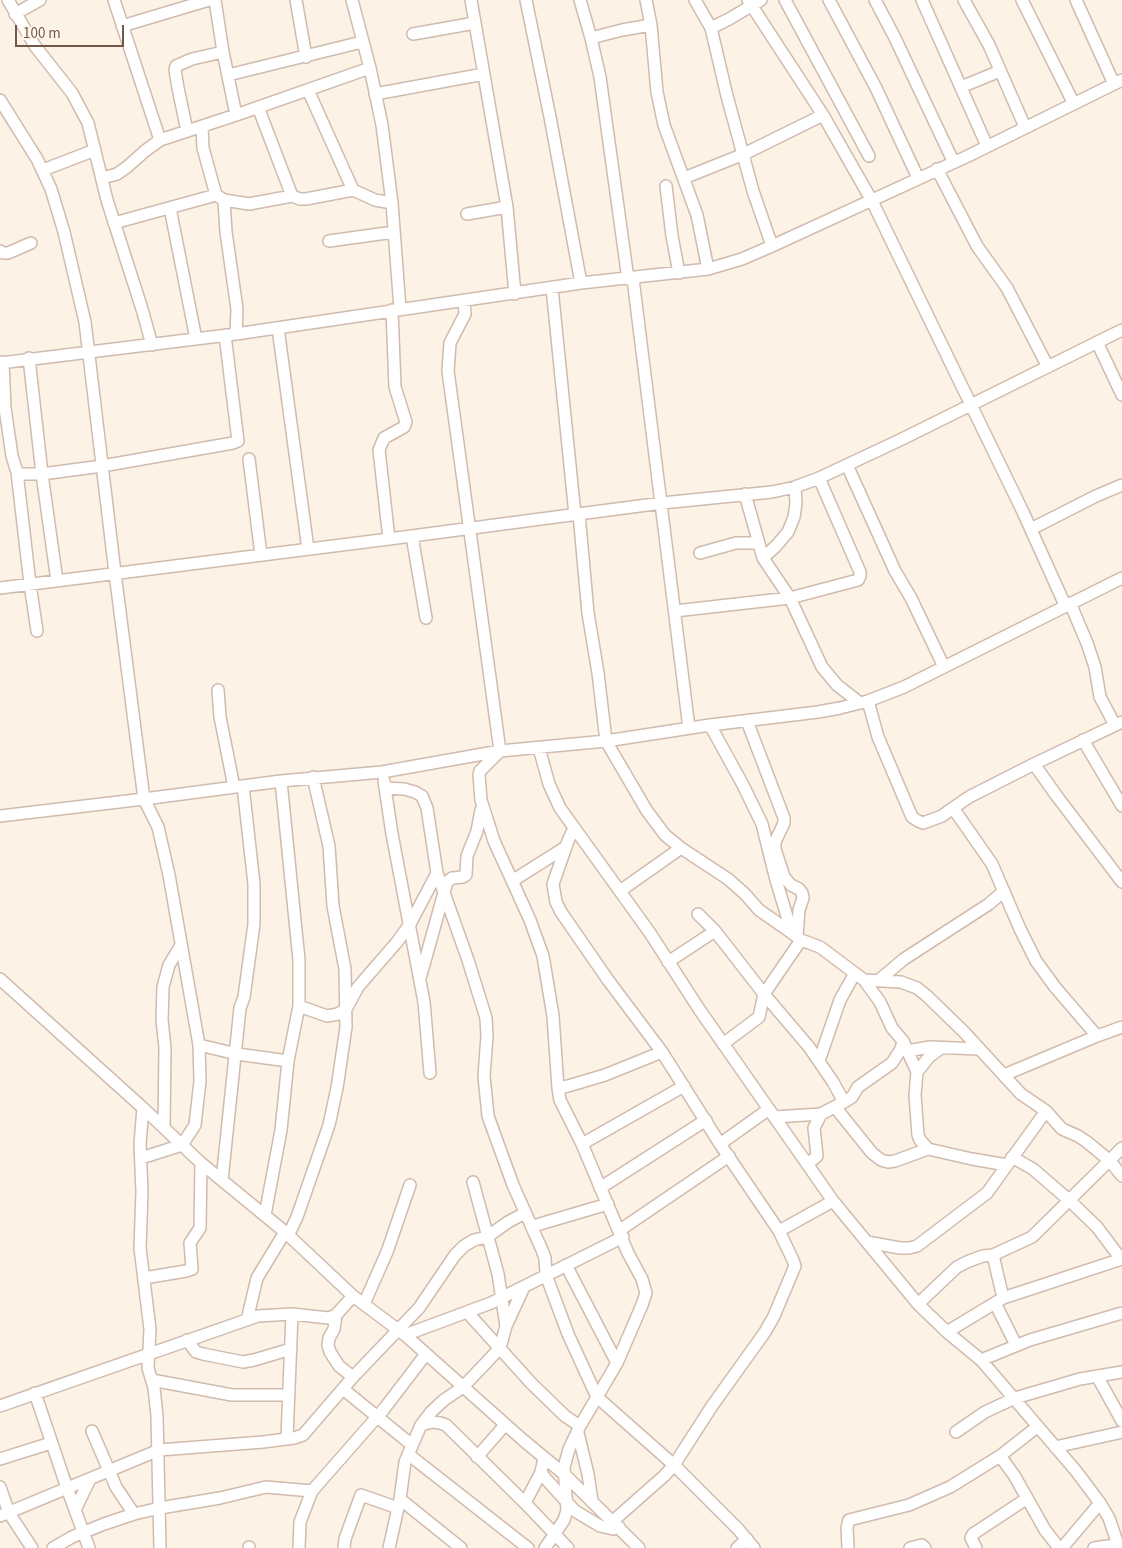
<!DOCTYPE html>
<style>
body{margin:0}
#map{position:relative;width:1122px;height:1548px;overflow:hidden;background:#fcf2e5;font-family:"Source Sans 3",sans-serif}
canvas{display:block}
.scale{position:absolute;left:15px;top:25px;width:109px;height:22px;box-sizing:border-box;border:2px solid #75574a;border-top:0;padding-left:6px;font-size:15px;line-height:18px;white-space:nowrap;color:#75574a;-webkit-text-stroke:4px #fff6eb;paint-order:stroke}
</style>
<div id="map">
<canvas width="1122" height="1548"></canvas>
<div class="scale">100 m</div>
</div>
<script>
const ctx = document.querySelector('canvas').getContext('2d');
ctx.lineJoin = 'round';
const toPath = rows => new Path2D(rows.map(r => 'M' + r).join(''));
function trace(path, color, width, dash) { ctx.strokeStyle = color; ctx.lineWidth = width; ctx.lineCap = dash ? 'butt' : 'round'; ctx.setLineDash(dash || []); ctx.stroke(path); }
const minor = toPath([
 [8,0,35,46,72,93,88,123,107,200,142,309,152,345],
 [114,0,160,140],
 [215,0,223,52,236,115],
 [296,0,306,57],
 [352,0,370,68,382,125,392,203,400,309],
 [471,0,507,207,515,294],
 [526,0,550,117,581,283],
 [580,0,591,38,600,77,628,279],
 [646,0,651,25,657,92,664,125,697,215,708,269],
 [695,0,711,28,727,96,753,191,772,246],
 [748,0,823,115,872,201,1023,512,1065,605],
 [785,0,869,156],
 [829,0,876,88,918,178],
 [875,0,895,38,953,161],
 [922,0,987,146],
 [964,0,989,45,1025,127],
 [1022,0,1074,104],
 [1076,0,1114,84],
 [15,14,40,0],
 [122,26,209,0],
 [711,28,729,19,761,0],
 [413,34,475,23],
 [591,38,622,30,651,25],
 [228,75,362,42],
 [961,87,1000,71],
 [308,90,353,190,375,200,392,203],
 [375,94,484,74],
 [0,100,37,159,51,189,64,232,85,322,115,573,144,799,158,827,169,875,199,1045,200,1081,195,1125,182,1145,141,1158],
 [258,107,292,196],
 [202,126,203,148,216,195],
 [187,131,178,88,175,70,176,66,192,59,223,52],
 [937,169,977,246,1007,288,1048,367],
 [43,170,95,150],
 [102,178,117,174,127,167,145,151,160,140,236,115,370,68],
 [684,178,744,154,823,115],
 [666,186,672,236,679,273],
 [224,200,226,232,237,309,236,334],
 [170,208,196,339],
 [467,214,507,207],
 [114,223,216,195,224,200,249,204,292,196,300,199,306,199,353,190],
 [329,241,394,232],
 [0,251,3,253,8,253,31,243],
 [633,279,689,728],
 [552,288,575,515],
 [464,300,465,314,450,343,448,371,500,751,480,771,479,775,481,800,494,841,530,920,543,956,553,1016,558,1088,560,1100,582,1144,628,1253,642,1279,646,1293,642,1305,617,1363,580,1426,569,1449,564,1467,567,1510,564,1520,545,1548],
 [278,328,308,549],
 [1097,342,1122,395],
 [29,358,42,474,57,581],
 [3,362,5,408,12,456,17,472,20,474,42,474,102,466,233,443,238,441,225,335],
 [0,363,236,334,581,283,708,269,742,259,772,246,968,156,1122,80],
 [249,459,261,555],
 [847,465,895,571,911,598,944,667],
 [17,472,30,584,37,631],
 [745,494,763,558,790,598,822,667,837,685,860,703],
 [579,514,588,613,598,673,606,741,647,811,665,835,681,848,728,879,745,894,759,910,792,933],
 [1031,529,1096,496,1122,485],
 [412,536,426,618],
 [389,539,379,450,384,438,404,427,406,422,395,387,392,310],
 [700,553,736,543,758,543],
 [763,558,776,546,788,532,794,517,796,503,795,487],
 [0,588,389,539,662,503,772,492,795,487,819,478,900,440,1122,330],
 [1070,603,1087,643,1095,667,1100,697,1115,725],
 [675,611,790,598,858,580,860,576,860,572,819,478],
 [218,690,220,717,234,787],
 [868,701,878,737,912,817,918,821,923,823,942,816,953,808],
 [747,721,784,818,784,823,775,842,775,849,784,877,791,885,799,889,802,893,803,898,799,910,797,936],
 [710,725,743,785,762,824,776,880,792,933,801,940,820,947,864,980,880,1002,892,1028,903,1041,917,1072],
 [1083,740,1122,806],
 [539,748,549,784,560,808,650,933,699,1009,833,1201,918,1304,947,1332,981,1360,1076,1471,1100,1503,1109,1518,1119,1548],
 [1034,764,1056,795,1122,882],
 [384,781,392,834,424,1002,430,1073],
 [0,816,144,799,281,781,382,772,500,751,606,741,710,725,818,712,840,708,868,701,904,687,1122,578],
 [574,828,568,841,553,884,556,902,561,912,608,980,662,1052,720,1144,779,1231,793,1260,795,1266,774,1316,765,1332,712,1406,674,1465,664,1476,613,1521],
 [437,873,468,960,486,1018,487,1036,484,1076,488,1116,513,1185,542,1250,545,1258,546,1275,568,1334,585,1371,597,1397,674,1465,738,1529,754,1548],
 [512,881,566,847],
 [620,891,681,848],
 [698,914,715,931,764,994,809,1047,833,1082,844,1102],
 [668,962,715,931],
 [421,975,447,882,452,878,463,877,466,875,467,856,477,831,481,810],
 [0,979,143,1108,201,1163,285,1232,353,1296,405,1335,523,1440,564,1474,639,1548],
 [864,980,901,982,917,988,927,996,964,1032,1021,1094,1046,1111,1062,1129,1078,1136,1087,1142,1110,1161,1122,1176],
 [879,980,904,959,989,904,1004,891],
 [299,1006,327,1016,338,1014,346,1009,358,987,397,942,410,924,437,873,427,808,422,796,415,792,404,789,385,788],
 [1097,1036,1055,987,1036,961,1020,929,992,864,953,808,969,797,1034,764,1122,722],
 [723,1044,759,1017,764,994,801,940],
 [199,1045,237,1054,288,1061],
 [907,1051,930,1047,979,1049],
 [819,1061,840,1000,855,973],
 [1004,1075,1097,1036,1122,1027],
 [558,1088,568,1086,605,1075,662,1052],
 [835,1107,872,1153,881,1160,888,1162,895,1161,928,1149,972,1159,1007,1165],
 [143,1108,140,1144,142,1192,140,1248,150,1329,148,1368,154,1388,157,1416,160,1548],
 [774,1117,821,1114,844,1102,852,1097,858,1087,892,1063,901,1049,903,1041],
 [164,1127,165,1048,162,1020,163,987,169,965,181,945],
 [582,1144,684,1086],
 [720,1144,769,1109],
 [928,1149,920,1140,918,1135,915,1095,917,1072,929,1057,941,1048],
 [1012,1157,1033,1169,1070,1201,1097,1227,1121,1259],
 [808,1164,817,1156,814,1128,821,1114],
 [222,1180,240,1008,244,997,254,924,254,884,243,786],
 [473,1182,498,1274,506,1326],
 [600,1188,706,1120],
 [265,1215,281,1130,288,1061,299,1006,299,960,281,781],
 [533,1226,608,1204],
 [620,1230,729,1156],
 [779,1231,833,1201],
 [288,1236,297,1217,329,1125,337,1088,346,1027,345,969,333,906,329,846,313,777],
 [867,1242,900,1248,909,1248,917,1246,987,1193,1046,1111],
 [993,1255,1003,1298],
 [566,1265,617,1363],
 [144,1278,186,1271,192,1269,190,1243,200,1228,201,1163],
 [995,1303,1016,1345],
 [364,1304,387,1252,410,1185],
 [918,1304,957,1267,969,1261,983,1256,993,1255,1032,1237,1122,1148],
 [467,1312,531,1383,565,1416,580,1426],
 [336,1315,334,1329,329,1338,328,1345,330,1352,339,1366,353,1377],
 [247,1320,257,1278,285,1232],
 [947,1332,1003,1298,1122,1259],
 [405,1335,491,1303,623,1237],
 [187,1340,196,1352,203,1354,243,1362,254,1360,291,1349],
 [981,1360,1030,1340,1122,1313],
 [1097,1376,1122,1421],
 [152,1380,232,1395,289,1395],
 [343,1389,412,1445],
 [35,1393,67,1488,89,1548],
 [0,1406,258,1316,292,1314,329,1318,336,1315,353,1296],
 [421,1425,432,1422,440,1423,446,1425,525,1503,568,1548],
 [92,1431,116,1487,134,1514],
 [956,1432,985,1412,1015,1398,1080,1379,1122,1372],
 [578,1433,588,1474,592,1501],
 [287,1438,292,1314],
 [1055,1447,1122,1432],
 [408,1454,528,1548],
 [1000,1456,1014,1475,1045,1530,1059,1548],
 [477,1457,505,1425],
 [544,1458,541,1472,545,1478,575,1511,600,1526,613,1529,619,1527],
 [0,1459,51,1443],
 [0,1487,9,1513,32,1548],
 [400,1499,461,1548],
 [525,1503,541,1472],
 [75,1510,90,1479],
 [0,1516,159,1450,263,1442,294,1438,303,1435,353,1377,419,1308,455,1255,464,1246,474,1240,487,1237,508,1222,525,1213],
 [249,1547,249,1548],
 [53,1548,72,1537,104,1524,134,1514,160,1508,220,1498,266,1487,312,1491],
 [299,1548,300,1522,312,1491,384,1409,426,1354],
 [344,1548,345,1539,361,1495,398,1508],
 [389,1548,400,1499,405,1462,421,1425,431,1412,444,1400,463,1387,500,1348,506,1326,524,1287],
 [737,1548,747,1539],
 [848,1548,847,1528,849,1520,909,1505,950,1487,1000,1456,1037,1427],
 [910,1548,922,1545,925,1548],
 [976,1548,971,1538,973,1534,1026,1499],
 [1062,1548,1100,1503],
 [1094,1548,1122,1544]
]);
trace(minor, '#d0bbae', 14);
trace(minor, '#fff', 11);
</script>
